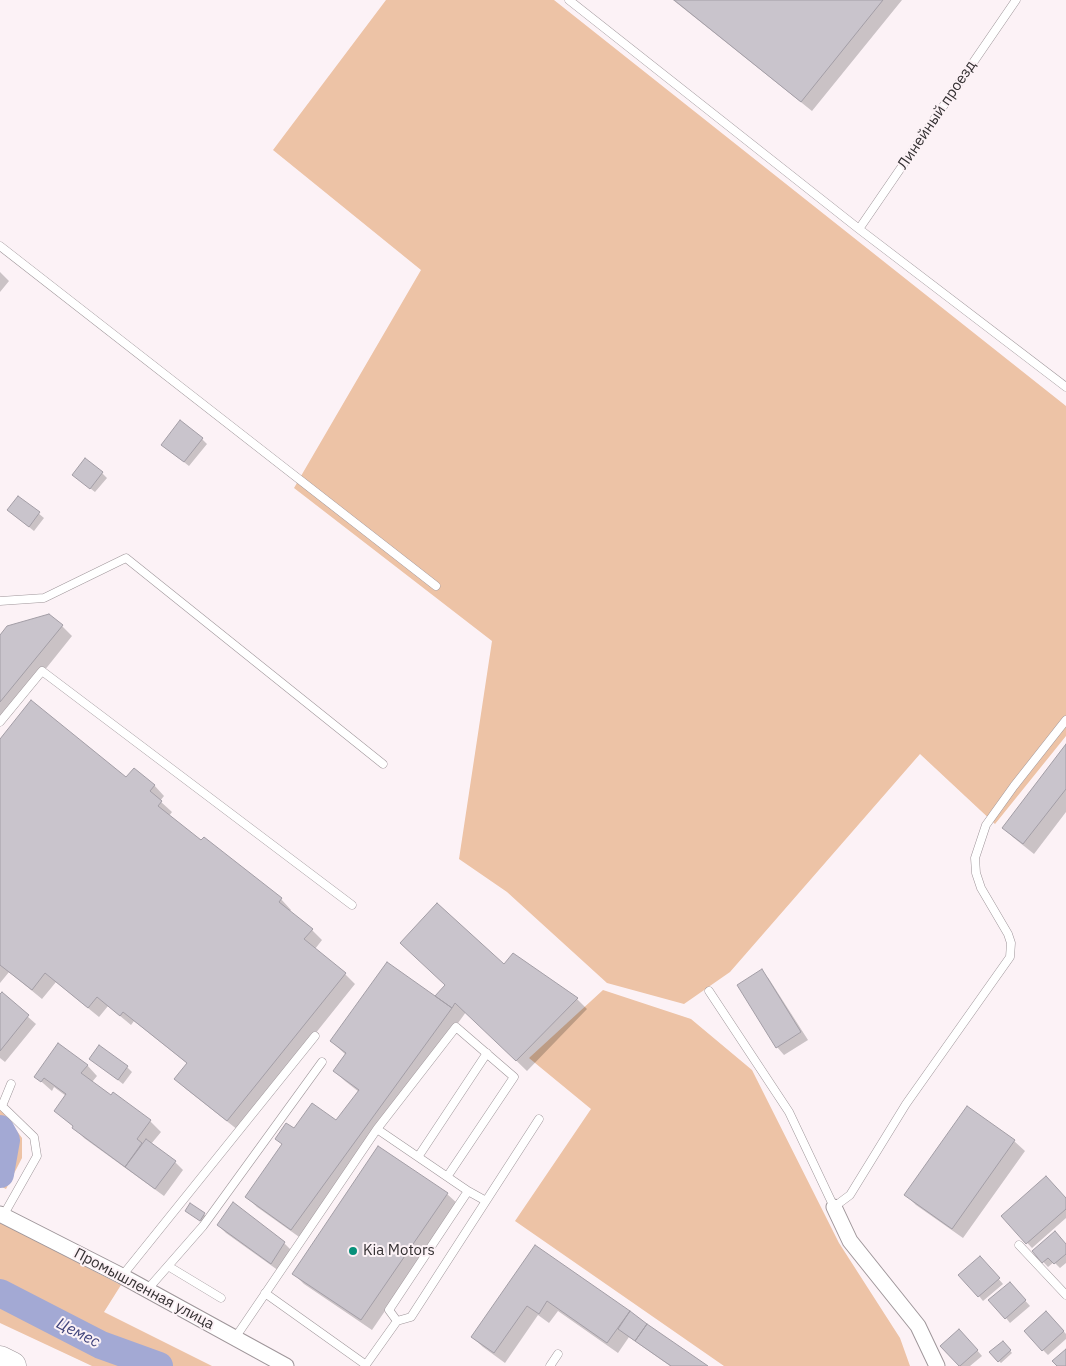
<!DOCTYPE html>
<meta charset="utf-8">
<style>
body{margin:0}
canvas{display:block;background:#fcf2f6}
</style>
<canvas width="1066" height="1366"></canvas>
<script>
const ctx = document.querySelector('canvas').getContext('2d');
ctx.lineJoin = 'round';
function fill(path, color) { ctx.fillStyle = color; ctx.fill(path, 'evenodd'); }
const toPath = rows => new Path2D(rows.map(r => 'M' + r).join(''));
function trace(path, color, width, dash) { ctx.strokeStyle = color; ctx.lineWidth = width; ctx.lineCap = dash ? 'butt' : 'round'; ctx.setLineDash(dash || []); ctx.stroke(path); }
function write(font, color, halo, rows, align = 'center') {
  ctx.font = font + ' "IBM Plex Sans",sans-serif'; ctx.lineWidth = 4; ctx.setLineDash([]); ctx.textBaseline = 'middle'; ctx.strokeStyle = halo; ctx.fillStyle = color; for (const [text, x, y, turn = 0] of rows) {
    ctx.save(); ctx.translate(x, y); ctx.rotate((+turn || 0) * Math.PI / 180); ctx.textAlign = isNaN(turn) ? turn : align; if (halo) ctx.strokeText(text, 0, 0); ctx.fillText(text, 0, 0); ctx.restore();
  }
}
fill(toPath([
 [386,0,554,0,1066,406,1066,736,995,824,920,754,730,972,684,1004,607,983,507,892,459,859,492,641,294,488,421,270,273,150],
 [603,990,691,1019,752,1070,839,1243,900,1338,910,1366,724,1366,515,1221,591,1109,529,1058],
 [0,1108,22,1138,22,1158,6,1189,0,1186],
 [0,1222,121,1285,104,1312,212,1366,92,1366,0,1323]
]), '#edc3a6');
fill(toPath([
 [673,0,902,0,812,111],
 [0,272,9,281,0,292],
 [202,439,207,444,189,466,167,449],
 [102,473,107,478,95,492,78,479],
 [19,497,44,518,34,531,14,515],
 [62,626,72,636,0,726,0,637],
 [0,741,127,779,154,785,164,796,160,801,172,812,169,816,202,842,281,899,291,910,289,912,312,930,322,940,315,949,345,974,355,984,238,1130,186,1089,176,1079,188,1064,134,1021,131,1025,108,1006,99,1017,56,982,42,999,9,972,0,983],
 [1066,747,1066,812,1034,854,1014,838,1003,828],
 [504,966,577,999,587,1009,527,1071,466,1012,302,1239,257,1207,246,1196,294,1130,337,1122,359,1092,345,1081,334,1071,346,1055,331,1041,436,998],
 [762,971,769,979,808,1040,784,1055,777,1047],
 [2,994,36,1024,5,1062,0,1058,0,996],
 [96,1063,127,1067,132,1072,123,1084],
 [87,1065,97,1076,92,1082,111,1096,113,1094,150,1121,161,1132,151,1144,175,1162,183,1170,164,1196,84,1138,74,1127,55,1111,66,1096,54,1087,52,1091,35,1076],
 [967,1108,1014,1141,1025,1151,963,1238,916,1205,905,1194],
 [447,1194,458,1204,372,1330,304,1284,293,1273],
 [1066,1200,1066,1218,1032,1248,1002,1216],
 [190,1205,206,1216,203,1222,188,1212],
 [218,1225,284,1243,292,1251,279,1271,226,1233],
 [1066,1245,1066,1263,1060,1268,1054,1262,1048,1267,1034,1252],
 [535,1247,631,1314,706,1366,670,1366,629,1337,618,1353,558,1311,549,1323,538,1315,505,1363,483,1347,472,1337],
 [985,1263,1003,1284,983,1301,979,1296],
 [1014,1288,1030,1306,1010,1323,1006,1318],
 [1051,1317,1066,1334,1066,1339,1048,1355,1043,1350],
 [964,1335,982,1356,970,1366,960,1366,942,1346],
 [1003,1342,1012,1353,1001,1363,991,1353]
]), '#0003');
trace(toPath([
 [0,1129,6,1140,0,1174],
 [0,1293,101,1345,159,1366]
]), '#a3a9d4', 28);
const building = toPath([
 [674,0,883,0,801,102,674,0],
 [180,420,203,438,184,462,161,445,180,420],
 [85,458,103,472,90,489,72,475,85,458],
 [18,496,40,512,29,527,7,510,18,496],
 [49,614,63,625,0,702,0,635,7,626,49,614],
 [31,700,126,777,134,768,155,785,150,791,162,801,158,806,201,840,204,837,282,898,279,902,313,929,304,939,346,973,227,1121,174,1079,187,1063,123,1012,120,1016,97,997,88,1008,45,973,32,990,0,965,0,739,31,700],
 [1066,744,1066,789,1023,844,1002,828,1066,744],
 [437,903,504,964,513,953,578,998,516,1061,455,1003,452,1008,435,996,445,985,400,943,437,903],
 [387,962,452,1008,291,1230,245,1197,282,1144,275,1139,286,1123,294,1128,312,1103,336,1120,359,1090,333,1071,346,1053,330,1041,387,962],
 [762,969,801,1032,776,1048,737,985,762,969],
 [2,992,29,1015,0,1051,0,994,2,992],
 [58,1043,88,1065,81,1073,111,1095,113,1092,151,1120,137,1139,142,1143,125,1167,72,1128,73,1126,54,1111,66,1094,44,1078,41,1082,34,1077,58,1043],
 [99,1045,128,1066,118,1080,89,1059,99,1045],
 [967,1106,1015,1140,952,1229,904,1195,967,1106],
 [146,1139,176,1161,155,1189,125,1167,146,1139],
 [378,1146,448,1193,361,1320,292,1274,378,1146],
 [1046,1176,1066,1198,1066,1209,1026,1244,1001,1216,1046,1176],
 [233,1202,285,1242,271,1264,217,1225,233,1202],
 [190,1203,205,1213,200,1221,185,1211,190,1203],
 [1055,1231,1066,1244,1066,1254,1054,1264,1048,1258,1042,1263,1032,1251,1055,1231],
 [535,1245,630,1311,607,1343,547,1301,539,1314,527,1306,494,1353,471,1337,535,1245],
 [980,1256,1000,1278,978,1297,958,1275,980,1256],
 [1010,1282,1026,1300,1005,1319,988,1300,1010,1282],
 [630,1311,647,1324,635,1341,618,1329,630,1311],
 [1046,1311,1064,1331,1042,1351,1024,1331,1046,1311],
 [647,1324,708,1366,671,1366,635,1341,647,1324],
 [959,1329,978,1350,960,1366,959,1366,940,1346,959,1329],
 [1003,1341,1011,1350,998,1362,989,1352,1003,1341],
 [1066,1349,1066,1366,1057,1366,1052,1361,1066,1349]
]);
fill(building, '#c9c4cc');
trace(building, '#a39ea6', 1);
const lane = toPath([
 [569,0,859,229,1066,387],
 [859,229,1016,0],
 [0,246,436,586],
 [0,601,44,598,126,558,383,764],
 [0,722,42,671,352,905],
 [709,991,789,1112,834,1207,850,1195,906,1104,1010,957,1011,943,1008,934,981,888,976,873,975,858,986,825,1014,786,1066,720],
 [377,1129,468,1191,389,1310,397,1321],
 [418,1157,487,1053],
 [468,1191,486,1201],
 [3,1216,37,1156,34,1137,2,1106,11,1084],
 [1019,1245,1066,1295],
 [168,1266,221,1298],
 [122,1276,315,1036],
 [147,1290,203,1226,322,1062],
 [265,1293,366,1365],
 [235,1338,377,1129,456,1027,514,1077,449,1174],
 [365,1366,397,1321,411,1317,539,1119],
 [550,1366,558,1354]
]);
const street = toPath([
 [834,1207,850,1241,918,1326,937,1366],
 [0,1214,122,1276,286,1366]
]);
const highway = toPath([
 [0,1360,12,1366]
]);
trace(lane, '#9f969a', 9);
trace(street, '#9f969a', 17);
trace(highway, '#9f969a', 29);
trace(lane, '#fff', 8);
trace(street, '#fff', 15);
trace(highway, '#fff', 28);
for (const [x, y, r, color] of [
 [353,1251,5,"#07907a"]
]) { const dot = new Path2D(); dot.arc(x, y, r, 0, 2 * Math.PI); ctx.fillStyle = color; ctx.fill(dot); trace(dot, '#fcf2f6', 2); }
write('15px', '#343032', '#fcf2f6', [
 ["Линейный проезд",937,115,-56],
 ["Промышленная улица",144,1289,28]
]);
write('15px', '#343032', '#fcf2f6', [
 ["Kia Motors",363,1251]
], 'left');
write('italic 16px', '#41457d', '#fcf2f6', [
 ["Цемес",78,1333,27]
]);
</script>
